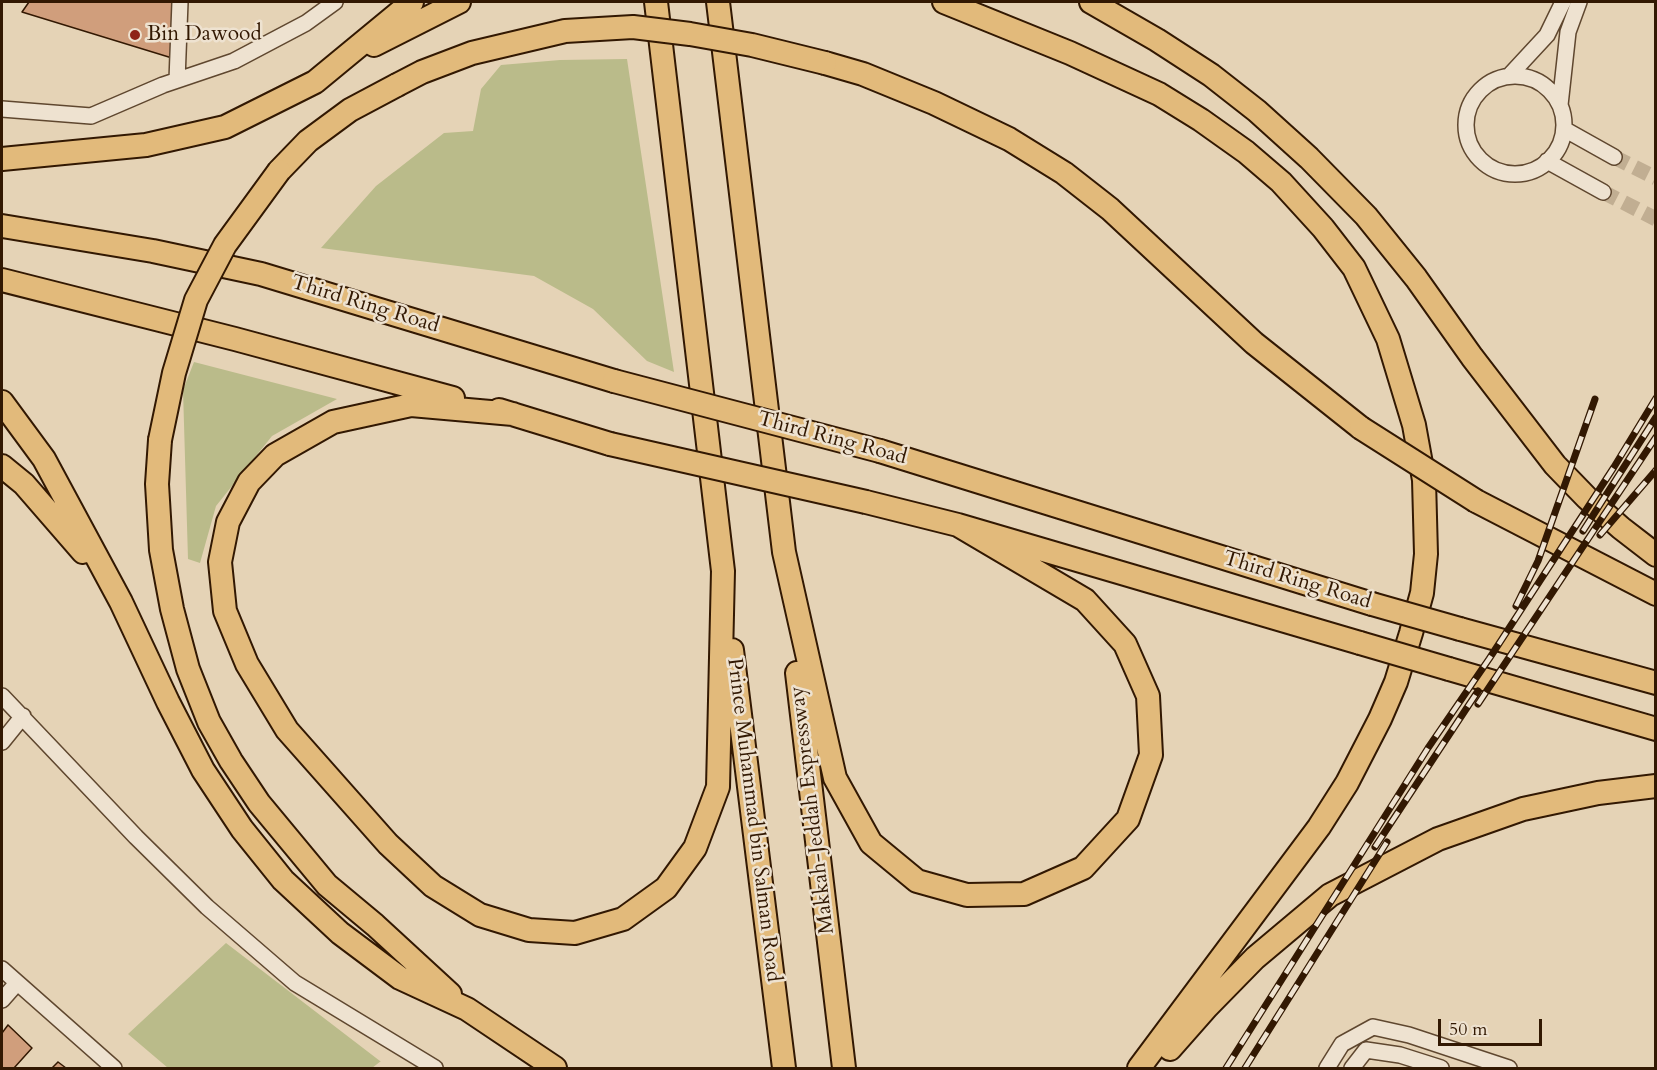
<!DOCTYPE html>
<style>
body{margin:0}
#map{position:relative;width:1657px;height:1070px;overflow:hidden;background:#e5d3b6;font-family:Cardo,serif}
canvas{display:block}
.frame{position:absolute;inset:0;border:3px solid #321802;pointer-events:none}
.scale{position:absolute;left:1438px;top:1019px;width:104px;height:27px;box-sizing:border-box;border:3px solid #321802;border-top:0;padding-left:8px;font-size:18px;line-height:21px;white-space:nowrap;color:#321802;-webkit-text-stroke:4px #eee2d0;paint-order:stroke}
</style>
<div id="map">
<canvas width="1657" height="1070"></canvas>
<div class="frame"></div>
<div class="scale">50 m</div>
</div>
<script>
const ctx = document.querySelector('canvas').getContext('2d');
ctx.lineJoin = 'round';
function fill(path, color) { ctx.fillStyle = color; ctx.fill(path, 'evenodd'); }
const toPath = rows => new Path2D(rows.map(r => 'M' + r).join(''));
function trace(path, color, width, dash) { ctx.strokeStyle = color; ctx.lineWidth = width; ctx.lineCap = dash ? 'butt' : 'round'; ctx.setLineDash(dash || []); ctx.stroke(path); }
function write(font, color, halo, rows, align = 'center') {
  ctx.font = font + ' Cardo,serif'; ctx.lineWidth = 5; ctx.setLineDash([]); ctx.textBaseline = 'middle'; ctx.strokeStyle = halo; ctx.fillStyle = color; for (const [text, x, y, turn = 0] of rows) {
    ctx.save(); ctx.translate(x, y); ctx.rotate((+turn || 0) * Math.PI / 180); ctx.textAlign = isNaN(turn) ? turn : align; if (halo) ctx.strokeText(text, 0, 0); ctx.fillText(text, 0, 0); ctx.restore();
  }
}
fill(toPath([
 [627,59,674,372,647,361,593,309,534,276,321,248,376,186,444,133,473,131,481,89,501,65,560,60],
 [194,362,337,399,272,436,216,506,200,563,188,559,183,390],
 [226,943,380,1061,381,1061,372,1068,168,1068,128,1034]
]), '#babb8a');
const building = toPath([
 [29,2,174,2,172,58,22,12,29,2],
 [8,1025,32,1048,14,1068,2,1068,2,1033,8,1025],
 [58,1062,66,1068,52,1068,58,1062]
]);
fill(building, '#d09e7c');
trace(building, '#321802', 1.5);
trace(toPath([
 [1614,157,1656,178],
 [1603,192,1656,219]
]), '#c1ae92', 15, [15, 8]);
const minor = toPath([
 [1509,76,1547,35,1563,2],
 '1466 125a49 49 0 1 1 98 0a49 49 0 1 1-98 0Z',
 [177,80,180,2],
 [1560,105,1568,32,1579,2],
 [2,109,91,116,163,85,234,61,306,23,335,2],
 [1564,129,1614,157],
 [1547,161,1603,192],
 [2,696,136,837,207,907,295,983,435,1068],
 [2,742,23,716],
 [2,969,114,1068],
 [2,1000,17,983],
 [1327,1068,1342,1044,1373,1027,1409,1035,1509,1068],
 [1352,1068,1366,1050,1400,1055,1441,1068]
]);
const highway = toPath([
 [718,2,784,552,835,778,871,843,917,881,967,895,1024,894,1083,868,1128,819,1151,755,1148,696,1125,644,1085,600,958,525],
 [944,2,1070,53,1159,94,1201,120,1246,152,1281,182,1323,228,1354,268,1388,339,1414,425,1424,480,1426,554,1422,593,1411,633,1396,682,1380,719,1347,783,1319,827,1139,1068],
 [1091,2,1157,40,1211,75,1257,111,1309,158,1366,216,1416,278,1472,357,1555,465,1587,498,1621,528,1656,555],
 [374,45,459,2],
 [825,63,863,74,934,103,1009,139,1064,173,1110,209,1254,343,1361,428],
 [2,159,146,145,225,127,315,82,412,2],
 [279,171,308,141,350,110,397,85],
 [2,226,153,251,261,274,614,381],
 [2,280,235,339,453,398],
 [2,402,44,459,121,602,168,702,203,770,242,829,283,880,340,933,400,978,467,1009,555,1068],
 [499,410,610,444],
 [513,414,411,405,333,422,275,455,249,482,228,522,220,562,225,611,247,664,287,730,388,844,433,886,480,915,529,930,575,933,623,919,666,888,695,848,718,787,723,571,656,2],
 [160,440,157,484,161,550,172,609,188,669,209,722,231,761,259,803,327,885,375,925,450,994],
 [880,451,1372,604],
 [2,466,24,484,83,552],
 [1476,501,1656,594],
 [866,502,958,525,1360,643],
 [1460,629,1656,683],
 [732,650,784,1068],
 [1449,669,1656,729],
 [797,673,844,1068],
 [1170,1049,1207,1007,1255,958,1330,895,1438,839,1523,809,1598,793,1656,786]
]);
trace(minor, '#5f472f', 18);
trace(highway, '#321802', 26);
trace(minor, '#eee2d0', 15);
trace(highway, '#e2ba7b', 22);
const rail = toPath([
 [1583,531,1656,417],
 [1600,535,1656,470],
 [1516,606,1538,561,1595,399],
 [1478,704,1656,437],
 [1375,847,1478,691],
 [1226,1068,1428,748,1489,659,1614,467,1656,398],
 [1245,1068,1387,842]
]);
trace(rail, '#321802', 7);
trace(rail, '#eee2d0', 4.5, [14]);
const highwayBridge = toPath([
 [397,85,422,72,472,53,565,31,633,27,690,34,752,45,825,63],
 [614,381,880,451],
 [1361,428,1476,501],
 [160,440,174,373,196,300,225,245,279,171],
 [610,444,866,502],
 [1372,604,1460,629],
 [1360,643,1449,669]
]);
trace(highwayBridge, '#321802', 26, []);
trace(highwayBridge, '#e2ba7b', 22);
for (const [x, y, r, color] of [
 [135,35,6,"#8f2418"]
]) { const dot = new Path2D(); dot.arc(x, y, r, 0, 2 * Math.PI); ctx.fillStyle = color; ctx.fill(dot); trace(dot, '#eee2d0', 2); }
write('21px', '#321802', '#eee2d0', [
 ["Bin Dawood",147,35]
], 'left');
write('21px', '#321802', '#eee2d0', [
 ["Third Ring Road",365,305,17],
 ["Third Ring Road",832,439,15],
 ["Third Ring Road",1297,581,17],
 ["Makkah-Jeddah Expressway",813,810,-97],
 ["Prince Muhammad bin Salman Road",753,820,83]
]);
</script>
